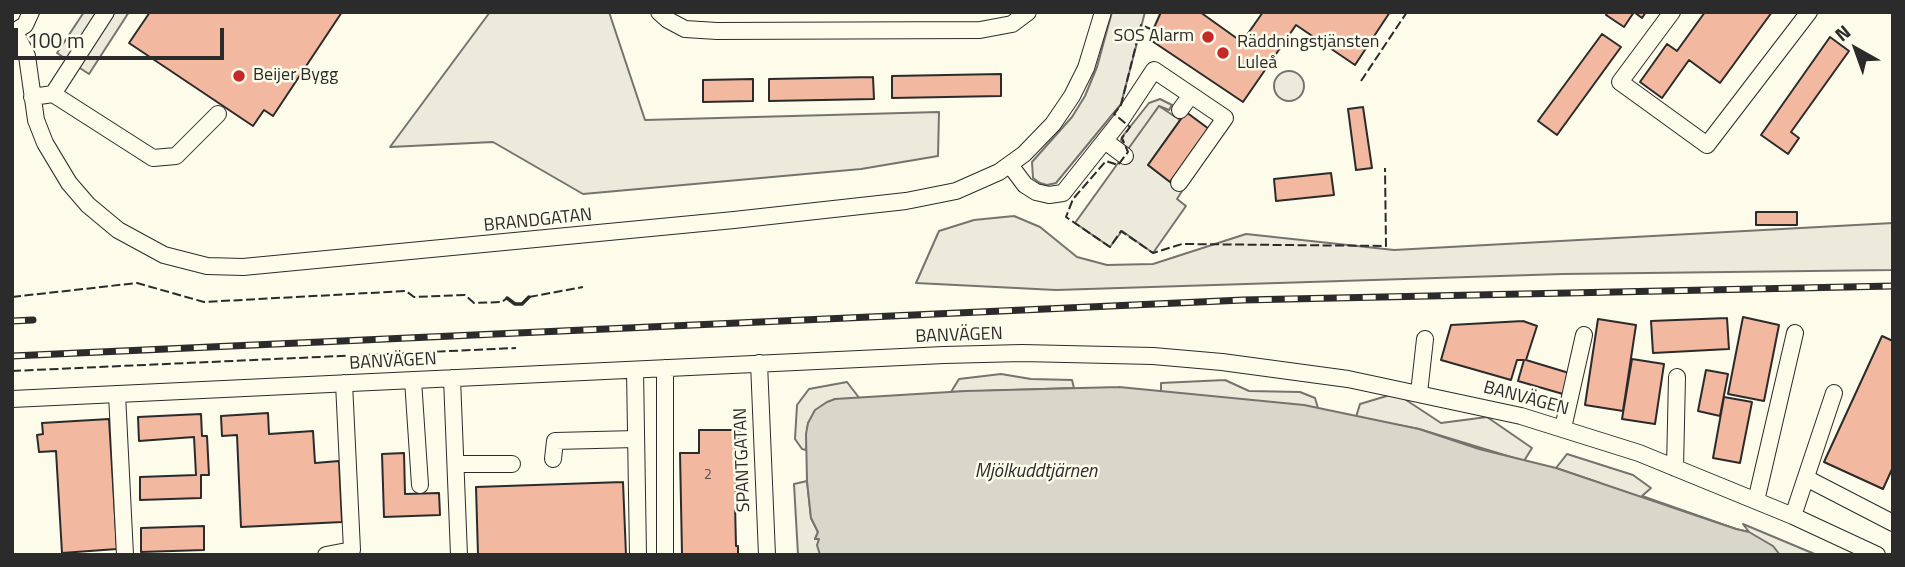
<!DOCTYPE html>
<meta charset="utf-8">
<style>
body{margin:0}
#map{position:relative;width:1905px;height:567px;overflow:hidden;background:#fdfbea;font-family:"Titillium Web",sans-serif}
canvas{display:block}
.frame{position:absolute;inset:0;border:14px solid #2b2b2b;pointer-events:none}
.north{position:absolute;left:1821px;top:14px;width:70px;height:70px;-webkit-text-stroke:5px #fdfbea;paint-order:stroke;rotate:320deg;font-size:19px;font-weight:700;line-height:28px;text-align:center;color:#2b2b2b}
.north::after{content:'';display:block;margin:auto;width:24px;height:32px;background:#2b2b2b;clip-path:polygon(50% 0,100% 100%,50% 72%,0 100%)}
.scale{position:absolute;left:14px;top:28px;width:210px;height:32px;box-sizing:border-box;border:4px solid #2b2b2b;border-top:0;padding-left:9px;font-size:21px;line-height:24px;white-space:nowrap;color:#2b2b2b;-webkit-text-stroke:5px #fdfbea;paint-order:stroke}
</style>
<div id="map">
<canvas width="1905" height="567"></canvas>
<div class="frame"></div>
<div class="north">N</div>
<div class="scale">100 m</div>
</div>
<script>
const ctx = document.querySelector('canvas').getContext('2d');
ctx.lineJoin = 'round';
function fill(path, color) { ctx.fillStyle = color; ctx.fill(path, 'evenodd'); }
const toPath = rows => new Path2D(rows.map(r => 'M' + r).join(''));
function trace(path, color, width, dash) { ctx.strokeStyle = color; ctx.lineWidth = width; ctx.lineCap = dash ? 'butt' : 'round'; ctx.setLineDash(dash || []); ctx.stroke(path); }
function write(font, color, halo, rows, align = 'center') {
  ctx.font = font + ' "Titillium Web",sans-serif'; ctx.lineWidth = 5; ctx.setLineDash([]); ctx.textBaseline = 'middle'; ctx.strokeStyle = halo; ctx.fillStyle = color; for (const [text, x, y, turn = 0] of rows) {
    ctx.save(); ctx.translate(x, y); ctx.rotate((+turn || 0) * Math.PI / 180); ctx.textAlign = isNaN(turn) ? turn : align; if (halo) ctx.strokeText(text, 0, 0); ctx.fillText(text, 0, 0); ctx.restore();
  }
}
const green = toPath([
 [490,12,609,12,645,120,939,112,938,156,861,169,583,194,493,142,390,147,490,12],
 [1112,12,1145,12,1121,104,1056,183,1047,185,1040,183,1033,178,1032,162,1072,117,1085,96,1097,67,1112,12],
 '1274 86a15 15 0 1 1 30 0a15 15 0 1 1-30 0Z',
 [1160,99,1172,105,1169,110,1159,106,1128,152,1121,140,1122,137,1149,103,1160,99],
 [1014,216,1040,227,1077,257,1107,265,1153,264,1246,234,1394,250,1893,223,1893,270,1563,274,1056,290,916,283,939,231,974,220,1014,216],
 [1001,374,1031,379,1072,380,1074,388,951,392,959,379,1001,374],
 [1225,380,1249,391,1300,392,1315,398,1318,408,1161,392,1161,383,1225,380],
 [847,382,860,399,835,399,808,423,806,450,802,449,795,439,797,405,809,389,847,382],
 [1390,395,1403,398,1441,423,1487,417,1532,448,1524,461,1419,429,1356,417,1360,404,1390,395],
 [1567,454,1633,475,1651,488,1642,496,1736,529,1749,532,1743,524,1817,555,1673,555,1600,483,1556,468,1567,454],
 [807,481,811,518,818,532,815,539,819,539,820,555,798,555,794,484,807,481]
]);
fill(green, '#ecebdb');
trace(green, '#74746e', 2);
const parking = toPath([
 [84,12,129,12,89,74,57,53,84,12],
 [1159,106,1180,120,1148,165,1182,191,1177,199,1186,206,1153,253,1122,231,1110,247,1075,223,1159,106]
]);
fill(parking, '#eceadb');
trace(parking, '#74746e', 2);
const water = toPath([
 [1119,387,1304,405,1419,429,1479,449,1556,468,1736,529,1749,532,1773,546,1780,555,820,555,817,545,819,539,815,539,818,532,811,518,807,481,806,434,808,423,815,410,827,402,835,399,966,391,1119,387]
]);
fill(water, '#d8d7c9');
trace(water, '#74746e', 2);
const building = toPath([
 [150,12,342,12,273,116,264,110,253,126,129,43,150,12],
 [1161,12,1200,12,1242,42,1263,12,1390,12,1355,65,1296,25,1243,102,1149,39,1161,12],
 [1608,12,1646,12,1642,18,1634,12,1624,27,1606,15,1608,12],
 [1705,12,1772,12,1720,83,1689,60,1662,98,1640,82,1667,44,1677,51,1705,12],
 [1602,34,1621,47,1557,135,1538,121,1602,34],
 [1830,37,1849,51,1791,132,1799,138,1788,154,1761,135,1830,37],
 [1001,74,1001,96,892,98,892,76,1001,74],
 [873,77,874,99,769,101,769,79,873,77],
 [753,79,753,101,703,102,703,80,753,79],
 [1363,107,1372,168,1356,170,1348,109,1363,107],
 [1186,112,1209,129,1170,182,1148,165,1186,112],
 [1331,173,1334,195,1276,201,1274,179,1331,173],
 [1756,212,1797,212,1797,225,1756,225,1756,212],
 [1743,317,1779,325,1764,401,1728,394,1743,317],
 [1727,318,1729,349,1653,353,1651,321,1727,318],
 [1598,319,1636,325,1623,411,1585,405,1598,319],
 [1523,321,1537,326,1526,360,1569,373,1563,394,1518,381,1524,360,1517,360,1511,380,1441,360,1451,325,1523,321],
 [1882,336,1893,341,1893,467,1883,489,1824,462,1882,336],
 [1632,359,1664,364,1655,424,1622,419,1632,359],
 [1706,370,1728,374,1720,416,1698,411,1706,370],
 [1724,397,1752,402,1740,463,1713,458,1724,397],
 [268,413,269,434,313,431,315,463,339,461,342,522,241,527,237,435,222,436,221,416,268,413],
 [201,414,202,436,207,436,209,475,201,475,201,498,140,500,140,477,196,475,194,437,139,441,138,417,201,414],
 [109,419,117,549,62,553,56,451,39,452,37,435,43,434,42,423,109,419],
 [699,430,740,430,740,439,735,439,736,498,738,498,738,504,735,504,736,546,738,546,738,555,678,555,682,554,680,453,699,453,699,430],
 [404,453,405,494,439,493,440,515,384,517,382,454,404,453],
 [623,482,626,555,478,555,476,487,623,482],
 [204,526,204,550,141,552,141,528,204,526]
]);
fill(building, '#f2b8a0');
trace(building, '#2b2b2b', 2);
const minor = toPath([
 [659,12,668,20,685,29,717,31,980,30,1012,24,1028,12],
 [1672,12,1620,82,1707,145,1809,12],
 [15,32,27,56,36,120,45,143,69,183,88,205,118,230,164,255,207,266,243,267,734,220,906,201,956,191,999,172,1024,154,1053,124,1072,96,1086,68,1103,12],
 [12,33,25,25,31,12],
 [53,94,106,12],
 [32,97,53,94,153,158,176,156,218,114],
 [1180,110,1191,95],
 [1105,141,1125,156],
 [1010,165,1025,185,1036,192,1049,195,1063,193,1121,120,1154,70,1225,118,1179,183],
 [759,363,767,555],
 [665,368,665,555],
 [635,370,638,555],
 [452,378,459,555],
 [413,380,420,485],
 [1419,393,1425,339],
 [117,394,125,555],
 [12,399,944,355,1022,353,1153,356,1222,362,1348,379,1521,416,1639,453,1793,516,1877,555],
 [1563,428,1584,335],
 [553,459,555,441,636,439],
 [456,464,512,464],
 [1675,468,1677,377],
 [1806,478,1893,523],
 [1756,501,1795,333],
 [1793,516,1834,393],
 [326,555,352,550,344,383]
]);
trace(minor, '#2b2b2b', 18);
trace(minor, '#fdfbea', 16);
const rail = toPath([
 [12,321,33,320],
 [12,356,1243,300,1893,286]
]);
trace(rail, '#2b2b2b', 7);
trace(rail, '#fdfbea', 4.5, [13]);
trace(toPath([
 [1153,30,1141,25,1121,105,1114,114,1130,127,1122,138,1128,152,1118,165,1106,161,1073,199,1066,217,1110,247,1121,231,1153,253,1182,244,1386,246,1385,168],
 [1361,81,1407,12],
 [12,297,137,283,204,302,406,291,414,297,465,295,474,303,502,302,507,298],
 [529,297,583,287],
 [12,371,516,348]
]), '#2b2b2b', 2, [9, 3.5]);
trace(toPath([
 [507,298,515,304,522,304,529,297]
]), '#2b2b2b', 3.5);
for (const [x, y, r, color] of [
 [1208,37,7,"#c62828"],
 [1223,53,7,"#c62828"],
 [239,76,7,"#c62828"]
]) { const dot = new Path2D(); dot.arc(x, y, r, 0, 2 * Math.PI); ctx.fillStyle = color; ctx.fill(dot); trace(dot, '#fdfbea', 2.5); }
write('14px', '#5d4e48', null, [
 ["2",708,476]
]);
write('18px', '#2b2b2b', '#fdfbea', [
 ["SOS Alarm",1194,37,"right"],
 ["Räddningstjänsten",1237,43],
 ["Luleå",1237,64],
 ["Beijer Bygg",253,76]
], 'left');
write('18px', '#2b2b2b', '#fdfbea', [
 ["BRANDGATAN",538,221,-6],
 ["BANVÄGEN",959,336,-2],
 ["BANVÄGEN",393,362,-3],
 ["BANVÄGEN",1526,399,15],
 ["SPANTGATAN",743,460,-92]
]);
write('italic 19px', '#2b2b2b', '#fdfbea', [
 ["Mjölkuddtjärnen",1036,472]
]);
</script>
